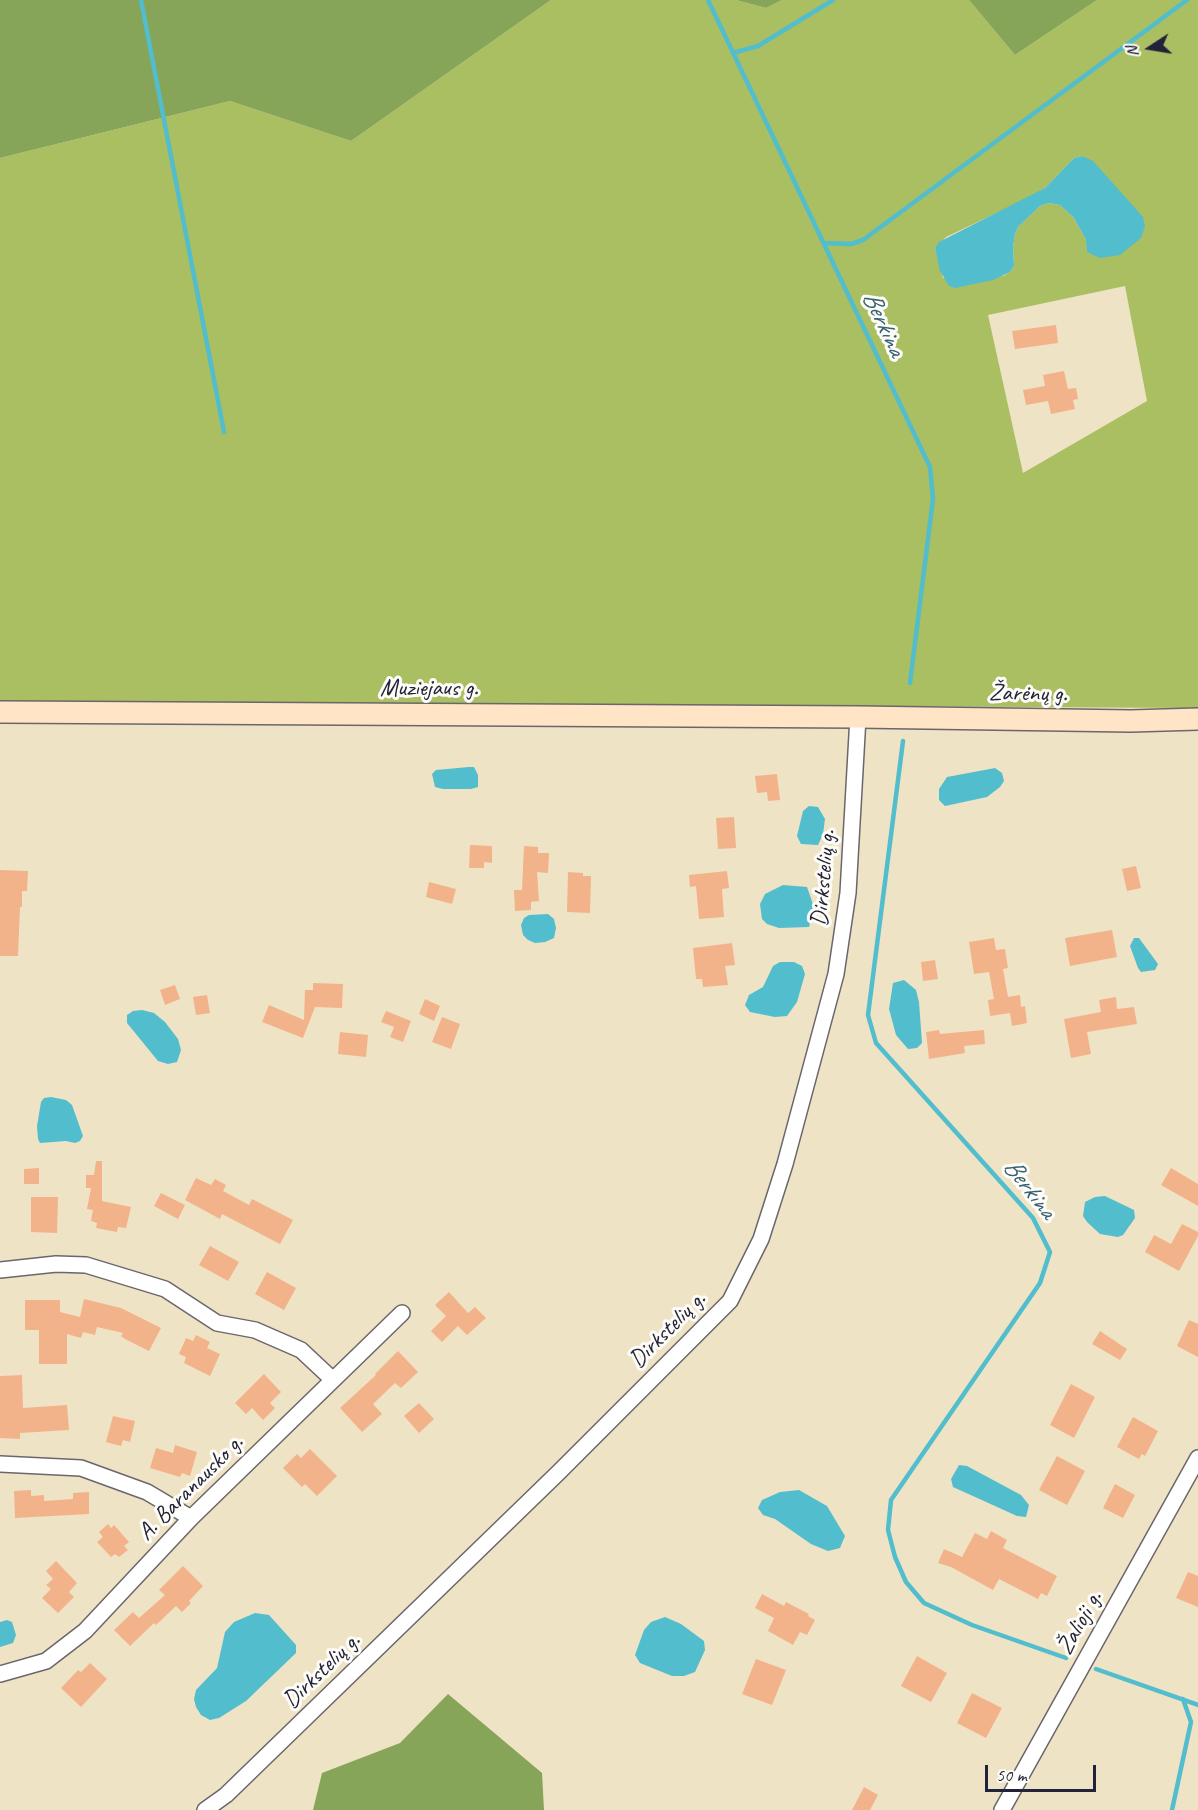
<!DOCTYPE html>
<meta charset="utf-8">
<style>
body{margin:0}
#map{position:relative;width:1198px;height:1810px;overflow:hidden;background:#efe3c5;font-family:Caveat,sans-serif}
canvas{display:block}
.north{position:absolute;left:1120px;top:18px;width:60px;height:60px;-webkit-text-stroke:4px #fdfcf7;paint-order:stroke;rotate:258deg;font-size:16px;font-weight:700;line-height:24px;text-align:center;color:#22223b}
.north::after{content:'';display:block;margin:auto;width:21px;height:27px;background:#22223b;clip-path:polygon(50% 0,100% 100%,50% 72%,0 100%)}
.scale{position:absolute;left:985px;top:1765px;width:111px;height:27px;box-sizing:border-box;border:3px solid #22223b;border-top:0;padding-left:8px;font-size:18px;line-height:21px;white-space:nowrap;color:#22223b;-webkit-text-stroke:4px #fdfcf7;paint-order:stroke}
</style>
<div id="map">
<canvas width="1198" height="1810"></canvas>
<div class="north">N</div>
<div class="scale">50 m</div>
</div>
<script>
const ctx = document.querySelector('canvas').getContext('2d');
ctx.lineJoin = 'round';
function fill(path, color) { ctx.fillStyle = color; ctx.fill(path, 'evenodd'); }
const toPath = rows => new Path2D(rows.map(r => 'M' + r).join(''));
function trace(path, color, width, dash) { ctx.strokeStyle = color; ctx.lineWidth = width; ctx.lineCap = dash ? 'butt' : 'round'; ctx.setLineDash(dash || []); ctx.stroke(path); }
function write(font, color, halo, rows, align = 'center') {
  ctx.font = font + ' Caveat,sans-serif'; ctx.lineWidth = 6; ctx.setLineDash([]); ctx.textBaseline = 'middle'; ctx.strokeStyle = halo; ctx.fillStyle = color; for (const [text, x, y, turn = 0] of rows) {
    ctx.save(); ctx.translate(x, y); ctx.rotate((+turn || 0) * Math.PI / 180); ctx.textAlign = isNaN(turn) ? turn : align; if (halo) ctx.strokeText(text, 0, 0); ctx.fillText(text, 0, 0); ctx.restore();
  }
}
fill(toPath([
 [551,0,736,0,766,8,782,0,969,0,1015,55,1097,0,1198,0,1198,708,0,701,0,158,230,101,351,141],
 [1082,156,1087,252,1086,240,1074,218,1060,205,1049,203,1040,206,1018,227,1015,234,1013,247,1014,266,1010,272,1003,276,943,278,935,248,946,237,1026,199,1045,188,1074,158],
 [1125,286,1147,401,1023,473,988,315]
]), '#aabe62');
fill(toPath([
 [0,0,551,0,351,141,230,101,0,158],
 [736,0,782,0,766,8],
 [969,0,1097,0,1015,55],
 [448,1694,542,1773,544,1810,313,1810,322,1773,400,1743]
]), '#87a558');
fill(toPath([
 [1082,156,1093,161,1143,217,1145,226,1141,238,1120,255,1100,258,1087,252,1086,240,1074,218,1060,205,1049,203,1040,206,1018,227,1015,234,1013,247,1014,266,1010,272,993,280,955,288,949,286,940,271,935,248,939,242,1045,188,1074,158],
 [469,767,474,767,478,775,478,787,471,789,443,789,435,787,432,774,436,770],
 [995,768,1002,773,1004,781,1000,787,987,797,945,806,939,800,939,789,947,777],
 [809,806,818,807,825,819,823,834,818,845,801,844,797,836,803,811],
 [783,885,807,887,814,907,809,927,779,928,767,924,762,919,760,904,765,894],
 [548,914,554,919,556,928,554,938,545,942,535,943,528,940,523,935,521,925,524,918,529,915],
 [1134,938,1139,938,1158,964,1155,970,1141,972,1138,968,1130,946],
 [780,962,794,962,802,966,805,974,797,1002,787,1016,775,1017,750,1012,745,1005,749,995,763,987,773,966],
 [904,980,916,990,919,1002,922,1043,917,1048,908,1049,896,1035,889,1009,893,983],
 [142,1010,154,1013,165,1022,178,1039,181,1050,177,1062,168,1064,158,1061,127,1023,127,1015,133,1011],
 [51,1097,66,1100,72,1105,83,1136,80,1141,75,1143,66,1141,40,1143,38,1139,37,1126,41,1102,44,1098],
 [1105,1196,1134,1210,1135,1218,1123,1235,1118,1237,1100,1234,1087,1222,1083,1216,1085,1202,1095,1197],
 [959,1465,967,1466,1021,1495,1029,1505,1026,1517,1017,1516,953,1487,951,1479],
 [799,1490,827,1506,845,1536,840,1548,828,1551,811,1544,775,1519,763,1515,758,1508,762,1500,780,1492],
 [255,1613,269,1615,296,1645,296,1653,246,1701,219,1718,210,1720,201,1715,196,1707,194,1699,196,1690,217,1668,225,1632,234,1622],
 [665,1617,681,1624,704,1641,705,1650,695,1672,684,1676,672,1676,640,1663,635,1655,644,1630,651,1622],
 [7,1620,12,1622,16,1635,13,1643,0,1647,0,1622]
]), '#52bdcc');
trace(toPath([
 [141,0,224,432],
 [708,0,930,467,933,499,910,683],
 [733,53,758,46,833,0],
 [824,243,851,244,863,240,1187,0],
 [903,741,868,1015,876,1043,1033,1218,1050,1252,1040,1283,891,1500,888,1530,895,1557,906,1582,924,1603,972,1625,1066,1658],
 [1096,1669,1198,1705],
 [1172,1810,1191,1722,1183,1699]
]), '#52bdcc', 4.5);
fill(toPath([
 [1056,325,1058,343,1015,349,1012,331],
 [1064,371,1068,389,1076,388,1078,399,1073,400,1075,409,1051,414,1048,401,1026,405,1023,390,1045,386,1043,375],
 [777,774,780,800,768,801,767,792,757,793,755,776],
 [734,817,736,848,718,849,716,818],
 [470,845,492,846,492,863,484,862,484,868,469,868],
 [524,846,538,847,538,853,549,853,548,873,537,872,539,901,531,902,531,910,515,911,514,890,522,890],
 [1136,866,1141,888,1127,891,1122,869],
 [0,870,28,871,27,891,22,891,22,907,20,907,18,956,0,956],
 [727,871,729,888,722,889,724,917,699,919,696,886,690,887,689,875],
 [568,872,583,873,583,876,591,876,590,913,567,912],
 [429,882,456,889,452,904,426,897],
 [1112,930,1117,957,1070,966,1065,938],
 [994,938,996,950,1005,949,1008,968,1003,969,1008,997,1020,995,1021,1007,1025,1006,1027,1023,1012,1026,1010,1013,990,1016,988,1000,994,999,989,972,974,974,969,942],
 [732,943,735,965,725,966,728,985,703,987,702,979,696,979,693,948],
 [935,960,938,979,923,981,921,962],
 [313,983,343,984,342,1008,315,1007,303,1038,262,1022,269,1005,304,1020,305,990,313,990],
 [175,985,180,999,165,1005,160,990],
 [207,995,210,1013,196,1015,193,997],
 [1116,997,1117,1009,1134,1007,1137,1024,1087,1032,1091,1054,1071,1058,1064,1019,1101,1012,1099,1000],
 [425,999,440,1006,434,1021,419,1014],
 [386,1011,411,1021,403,1042,390,1037,394,1027,381,1022],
 [442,1017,460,1024,451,1049,432,1042],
 [939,1030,940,1034,984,1030,985,1044,964,1046,965,1053,929,1059,926,1032],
 [340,1032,368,1035,366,1057,338,1054],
 [96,1161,102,1161,102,1201,131,1207,126,1228,118,1227,117,1232,96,1228,97,1223,91,1221,93,1210,87,1209,91,1188,86,1188,86,1175,94,1175],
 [39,1168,39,1184,24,1184,24,1169],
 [1171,1168,1198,1184,1198,1206,1161,1185],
 [196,1178,211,1185,215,1179,226,1185,223,1191,249,1205,252,1199,293,1220,280,1244,222,1214,220,1219,185,1200],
 [161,1193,185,1205,178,1219,154,1206],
 [31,1197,58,1197,57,1233,31,1232],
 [1182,1224,1198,1232,1198,1236,1179,1271,1145,1252,1154,1235,1171,1244],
 [210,1246,239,1262,228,1281,199,1265],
 [267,1272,296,1288,284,1310,255,1294],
 [449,1292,468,1313,475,1307,486,1318,467,1335,458,1326,442,1342,431,1331,446,1316,435,1305],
 [84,1299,121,1308,161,1328,149,1351,125,1339,121,1336,123,1333,97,1327,95,1335,83,1332,81,1338,67,1334,67,1364,39,1364,39,1330,25,1330,25,1300,60,1300,60,1312,80,1317],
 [1189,1320,1198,1324,1198,1357,1177,1346],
 [1100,1331,1127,1349,1120,1360,1092,1344],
 [196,1335,210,1342,207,1348,220,1354,210,1376,184,1363,186,1357,179,1354,186,1338,193,1341],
 [398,1351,418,1372,401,1388,395,1383,373,1404,382,1414,362,1432,340,1408,376,1375,375,1374],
 [264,1374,281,1392,270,1403,275,1408,263,1420,252,1408,246,1414,235,1403],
 [22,1375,23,1408,67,1405,69,1430,20,1433,20,1439,0,1438,0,1376],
 [1071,1384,1095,1397,1074,1438,1050,1425],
 [419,1403,434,1419,419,1433,404,1416],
 [113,1416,135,1421,130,1442,123,1440,121,1446,106,1442],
 [1133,1417,1158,1431,1145,1456,1142,1454,1139,1459,1117,1447],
 [175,1445,197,1452,190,1476,182,1473,180,1477,150,1468,156,1448,173,1453],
 [310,1449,337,1476,317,1496,305,1484,302,1487,283,1468,297,1454,301,1458],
 [1057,1456,1085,1471,1067,1505,1039,1490],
 [1115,1484,1135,1495,1123,1518,1103,1508],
 [31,1490,31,1496,44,1495,44,1501,73,1499,73,1493,89,1492,89,1514,15,1518,14,1491],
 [108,1524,111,1528,114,1525,129,1542,124,1546,128,1550,119,1557,115,1554,111,1557,97,1542,103,1537,99,1532],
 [991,1531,1007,1540,1003,1548,1057,1576,1047,1596,1041,1593,1038,1599,999,1579,993,1590,951,1567,938,1563,944,1549,962,1557,975,1533,987,1539],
 [56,1561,77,1583,69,1592,74,1597,58,1613,42,1598,51,1589,46,1585,53,1579,46,1571],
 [183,1566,203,1586,189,1601,191,1603,182,1612,176,1606,156,1625,154,1623,130,1646,114,1630,133,1612,139,1618,165,1595,159,1590],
 [1188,1572,1198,1576,1198,1607,1176,1598],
 [762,1594,784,1606,786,1602,809,1614,808,1616,815,1620,807,1635,800,1632,793,1645,768,1631,774,1618,755,1608],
 [917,1656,947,1673,931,1702,901,1686],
 [756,1659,786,1670,772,1705,742,1694],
 [90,1663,107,1679,81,1707,61,1688,78,1670,81,1672],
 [972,1693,1002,1708,986,1738,957,1723],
 [864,1787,878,1795,870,1810,852,1810]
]), '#f2b38b');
const street = toPath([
 [0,1270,56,1264,86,1265,165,1289,217,1323,255,1330,301,1350,333,1380],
 [0,1464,81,1468,147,1492,191,1518],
 [0,1674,46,1661,85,1631,191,1518,402,1313],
 [205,1810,226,1795,558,1473,730,1301,761,1239,785,1164,836,974,848,893,858,717],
 [1002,1810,1198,1458]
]);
const secondary = toPath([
 [0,712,858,717,1131,721,1198,719]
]);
trace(street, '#6a666b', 18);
trace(secondary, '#6a666b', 24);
trace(street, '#fff', 15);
trace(secondary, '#ffe4c6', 21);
write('24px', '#22223b', '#fdfcf7', [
 ["Muziejaus g.",429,689],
 ["Žarėnų g.",1028,694,1],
 ["Dirkstelių g.",824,878,-85],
 ["Dirkstelių g.",668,1330,-45],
 ["A. Baranausko g.",191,1488,-45],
 ["Žalioji g.",1080,1623,-61],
 ["Dirkstelių g.",322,1671,-44]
]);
write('italic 26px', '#356075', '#fdfcf7', [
 ["Berkina",883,324,65],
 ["Berkina",1029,1189,52]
]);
</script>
